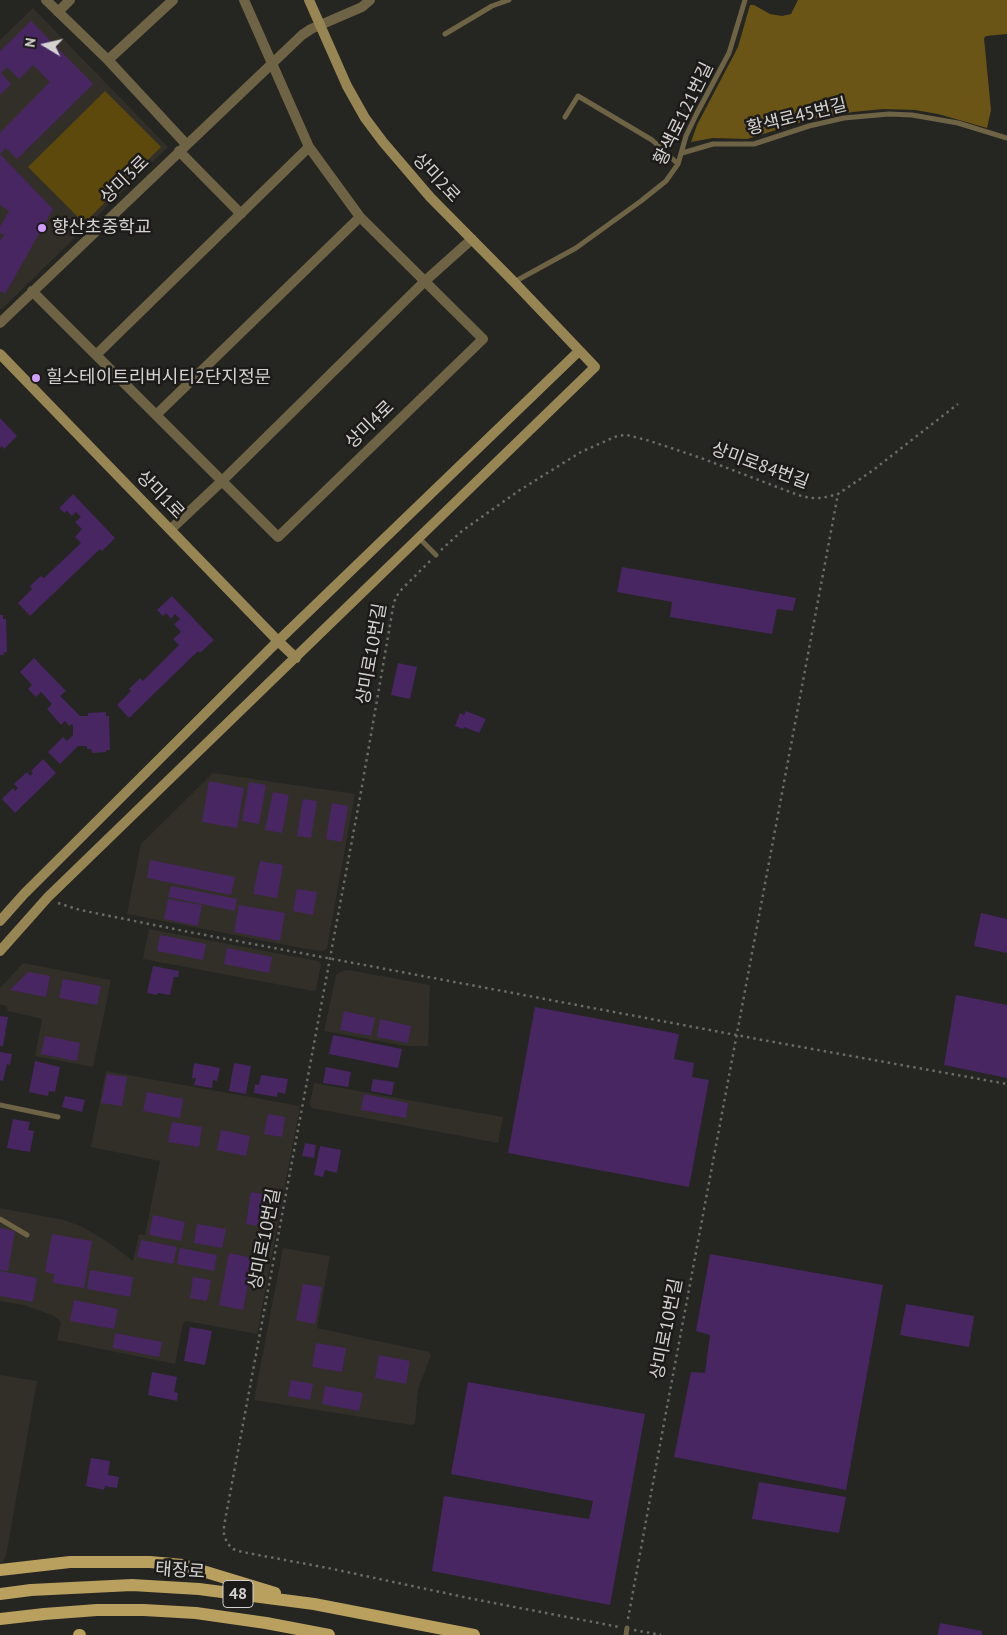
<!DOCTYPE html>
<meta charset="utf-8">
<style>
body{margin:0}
#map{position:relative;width:1007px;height:1635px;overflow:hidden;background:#252522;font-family:"PT Sans",sans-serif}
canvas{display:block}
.north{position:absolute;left:20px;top:20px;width:50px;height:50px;-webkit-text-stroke:4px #1c1b19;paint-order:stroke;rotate:279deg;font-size:14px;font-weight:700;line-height:20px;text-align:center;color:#d4d3d2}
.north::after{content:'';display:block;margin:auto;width:18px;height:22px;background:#d4d3d2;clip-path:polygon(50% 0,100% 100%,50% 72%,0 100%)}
</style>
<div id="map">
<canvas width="1007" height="1635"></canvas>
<div class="north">N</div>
</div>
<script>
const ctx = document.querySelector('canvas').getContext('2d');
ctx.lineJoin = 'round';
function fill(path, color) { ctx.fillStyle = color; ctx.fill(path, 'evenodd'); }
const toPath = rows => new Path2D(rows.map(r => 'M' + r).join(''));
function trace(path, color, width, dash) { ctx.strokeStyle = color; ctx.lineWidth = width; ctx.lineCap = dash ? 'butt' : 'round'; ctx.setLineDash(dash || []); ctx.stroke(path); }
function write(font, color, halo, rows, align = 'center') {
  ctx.font = font + ' "PT Sans","Noto Sans KR",sans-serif'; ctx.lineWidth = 5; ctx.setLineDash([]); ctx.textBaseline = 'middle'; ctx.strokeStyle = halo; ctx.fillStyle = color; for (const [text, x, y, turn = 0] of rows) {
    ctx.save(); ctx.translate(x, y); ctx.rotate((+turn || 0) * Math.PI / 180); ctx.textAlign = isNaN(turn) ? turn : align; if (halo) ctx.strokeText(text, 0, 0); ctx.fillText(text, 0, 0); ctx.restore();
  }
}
fill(toPath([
 [33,8,168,147,2,309,0,309,0,40],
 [213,773,355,794,327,948,323,951,306,949,127,914,141,844],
 [149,929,318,961,321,964,316,990,313,991,143,959],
 [23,963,111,980,93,1067,35,1056,42,1019,8,1011,6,1006,0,1004,0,988],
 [349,970,430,985,428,1046,406,1046,324,1031,336,975,342,971],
 [106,1071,300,1106,257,1334,186,1321,183,1323,175,1364,57,1340,61,1322,54,1316,24,1305,0,1301,0,1208,64,1220,81,1226,109,1243,133,1261,139,1234,145,1235,160,1161,91,1147],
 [314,1083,503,1117,498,1143,312,1108,310,1104],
 [283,1248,330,1256,317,1328,429,1352,431,1355,418,1389,415,1423,412,1425,254,1400],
 [0,1375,37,1381,6,1556,3,1562,0,1563]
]), '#322f28');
fill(toPath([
 [105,91,161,147,84,223,28,167]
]), '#5d490c');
fill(toPath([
 [798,0,1007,0,1007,34,986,36,984,38,991,110,987,128,938,114,915,110,883,109,853,112,812,119,747,139,713,138,691,142,697,125,738,47,750,5,754,5,770,14,782,16,791,14]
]), '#6a5516');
fill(toPath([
 [31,21,93,84,17,159,6,148,0,154,0,133,50,82,33,65,19,79,7,67,1,73,11,84,0,95,0,51],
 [0,154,53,209,5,294,0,291,0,241,4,235,0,233,0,227,9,211,0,205],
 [0,418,17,436,4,449,2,446,0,448],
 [73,494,115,538,102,551,100,549,30,616,18,603,32,589,30,586,41,576,44,578,81,543,75,537,82,529,75,522,81,517,76,512,72,516,67,511,64,513,59,508],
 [622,567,796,598,793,611,777,609,772,634,670,617,672,602,617,592],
 [172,596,214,640,200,653,198,651,129,718,117,705,131,691,129,689,140,678,143,681,179,645,173,639,181,632,174,624,180,619,175,614,171,619,166,613,163,616,157,610],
 [0,615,3,615,3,619,6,619,7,652,3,653,4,655,0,655],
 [34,658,66,691,60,696,80,716,88,716,88,713,106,712,106,716,109,716,110,750,106,750,106,752,92,753,91,749,87,749,87,746,78,746,60,764,48,752,63,737,67,741,73,735,73,725,71,724,69,726,65,721,61,725,47,709,52,704,41,692,36,697,28,689,32,685,20,672],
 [398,663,417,667,410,699,391,695],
 [466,711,486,719,479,733,464,727,463,729,455,726,460,713,464,715],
 [43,759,56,773,15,813,2,799,13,788,15,791,18,788,14,784,27,772,30,776,33,773,31,771],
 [209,781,244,788,237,828,202,822],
 [249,782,266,785,259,824,242,821],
 [273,792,289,795,282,833,265,830],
 [303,799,317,801,311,838,297,836],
 [332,803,348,806,342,842,326,839],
 [150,860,235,877,231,895,147,878],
 [260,861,283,865,277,898,253,894],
 [171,886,237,899,235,911,168,897],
 [297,889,317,892,313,915,293,911],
 [168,899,202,905,198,926,164,919],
 [239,905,285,913,280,941,234,932],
 [981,913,1007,919,1007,953,974,946],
 [160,935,206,944,203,960,157,951],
 [227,948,272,957,269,973,224,964],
 [153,966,179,971,178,977,174,977,170,995,158,993,157,995,147,993],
 [28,972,50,976,46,997,10,990],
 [63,979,101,986,97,1005,59,998],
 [956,995,1007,1005,1007,1078,944,1065],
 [535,1007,679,1034,674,1059,694,1063,692,1077,709,1080,689,1187,508,1153],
 [344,1011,375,1018,371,1036,340,1030],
 [0,1016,8,1017,3,1046,0,1046],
 [380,1019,411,1026,408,1043,377,1037],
 [333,1035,402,1049,398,1068,329,1054],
 [45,1036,80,1043,77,1061,41,1054],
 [0,1052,12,1054,10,1065,7,1064,3,1081,0,1080],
 [35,1061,60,1067,55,1092,49,1091,48,1096,29,1092],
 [194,1063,220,1068,217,1081,213,1080,212,1088,194,1085,196,1078,192,1078],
 [234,1063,251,1066,246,1094,229,1091],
 [326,1067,351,1072,348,1087,323,1083],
 [107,1074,127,1077,122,1106,101,1103],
 [261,1075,288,1079,285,1094,278,1092,277,1097,254,1093,255,1084,259,1085],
 [373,1079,394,1082,392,1095,371,1091],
 [147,1092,183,1099,180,1118,143,1111],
 [364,1094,408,1103,406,1118,361,1110],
 [65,1096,85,1100,82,1112,62,1107],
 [268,1114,285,1117,282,1137,264,1134],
 [13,1119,30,1122,28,1130,34,1131,30,1152,7,1148],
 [172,1122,202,1127,199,1147,168,1142],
 [221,1130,250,1136,246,1156,217,1150],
 [305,1143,316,1145,314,1158,302,1156],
 [320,1146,341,1150,337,1173,325,1170,323,1177,314,1175],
 [251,1192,272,1196,266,1227,246,1224],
 [153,1215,185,1222,181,1241,149,1235],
 [197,1224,226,1229,222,1248,194,1243],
 [0,1228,15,1231,8,1271,0,1270],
 [52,1234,92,1241,84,1288,53,1283,54,1274,45,1272],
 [141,1240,177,1247,173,1264,137,1257],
 [180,1248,217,1255,214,1271,177,1264],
 [229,1253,253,1258,243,1310,219,1305],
 [710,1254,883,1285,846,1490,674,1457,691,1372,705,1373,710,1335,696,1331],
 [90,1270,133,1277,130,1297,87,1289],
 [0,1271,37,1278,33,1302,0,1296],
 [193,1277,211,1280,207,1301,190,1298],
 [303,1284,322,1287,315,1324,296,1320],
 [74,1300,118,1309,114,1329,70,1321],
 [906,1304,974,1316,969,1347,900,1335],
 [190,1327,212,1331,205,1365,184,1361],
 [115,1333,162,1342,159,1357,113,1348],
 [316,1343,346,1348,342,1372,312,1367],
 [379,1355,410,1361,406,1384,375,1378],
 [152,1372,177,1377,174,1392,178,1393,177,1401,148,1395],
 [291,1380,313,1384,310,1400,288,1396],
 [468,1382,645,1414,610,1605,432,1571,444,1496,589,1519,593,1501,451,1474],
 [325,1386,363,1393,359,1411,322,1404],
 [91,1458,110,1461,108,1475,119,1477,117,1488,105,1486,104,1490,86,1486],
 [759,1482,846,1497,839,1533,752,1519],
 [940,1623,982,1631,982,1635,938,1635]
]), '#482662');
trace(toPath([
 [441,550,462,531,520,490,581,452,617,436,627,435,650,441,701,458,798,495,810,498,822,498,838,494,872,471,958,404],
 [430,561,399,592,394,602,361,792,224,1526,224,1534,227,1543,233,1549,242,1552,328,1568,473,1599,619,1627],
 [58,903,80,910,189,932,768,1041,1007,1084],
 [628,1619,664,1423,838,494],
 [634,1630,661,1635]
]), '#6a6a67', 2.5, [2.5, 4]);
trace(toPath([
 [445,34,492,6,509,0],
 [565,117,578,96,652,140,678,164],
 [682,153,713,144,754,144,809,126,844,118,889,114,912,115,958,123,1007,138],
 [514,282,576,248,641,201,666,181,678,164,686,136,696,115,729,53,745,0],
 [419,538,436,555],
 [0,1105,58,1117],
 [0,1219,27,1235],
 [626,1635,627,1628]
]), '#6e6344', 5);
trace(toPath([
 [46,0,108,60,186,144],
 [58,12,70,0],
 [108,60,173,0],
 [179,151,241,214],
 [32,291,278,537,483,339,360,217,309,147,244,0],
 [0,323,302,35,311,29,362,7,370,0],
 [96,355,309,147],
 [156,415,360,217],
 [171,529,222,481,425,281,472,239]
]), '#6e6344', 10);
trace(toPath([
 [0,354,278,641,296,658],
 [0,921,24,894,278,641,579,351],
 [0,951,48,897,595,367,514,282,430,197,383,142,365,118,347,86,309,0]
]), '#988554', 10);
trace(toPath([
 [0,1570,70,1562,150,1562,183,1565,275,1593],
 [0,1594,31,1590,132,1585,199,1589,314,1604,474,1635],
 [0,1619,44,1614,97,1610,144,1610,196,1613,266,1623,329,1635],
 [79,1635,80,1635]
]), '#b9a05f', 12);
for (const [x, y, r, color] of [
 [42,228,5,"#d19dfe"],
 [36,378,5,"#d19dfe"]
]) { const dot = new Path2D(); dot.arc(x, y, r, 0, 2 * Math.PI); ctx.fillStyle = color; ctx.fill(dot); trace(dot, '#1c1b19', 2); }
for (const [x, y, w] of [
 [238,1594,30]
]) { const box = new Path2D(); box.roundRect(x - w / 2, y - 13.5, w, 27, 4); ctx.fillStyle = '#1c1b19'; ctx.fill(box); trace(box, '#d4d3d2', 1); }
write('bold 16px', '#d4d3d2', null, [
 ["48",238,1594]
]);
write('18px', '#d4d3d2', '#1c1b19', [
 ["황색로121번길",684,114,-64],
 ["황색로45번길",797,117,-14],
 ["상미2로",436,178,47],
 ["상미3로",125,180,-44],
 ["상미4로",370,425,-44],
 ["상미로84번길",760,466,20],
 ["상미1로",160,495,46],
 ["상미로10번길",372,654,-80],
 ["상미로10번길",265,1239,-79],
 ["상미로10번길",667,1329,-79],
 ["태장로",180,1571,4]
]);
write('18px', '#d4d3d2', '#1c1b19', [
 ["향산초중학교",52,228],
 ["힐스테이트리버시티2단지정문",46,378]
], 'left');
</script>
